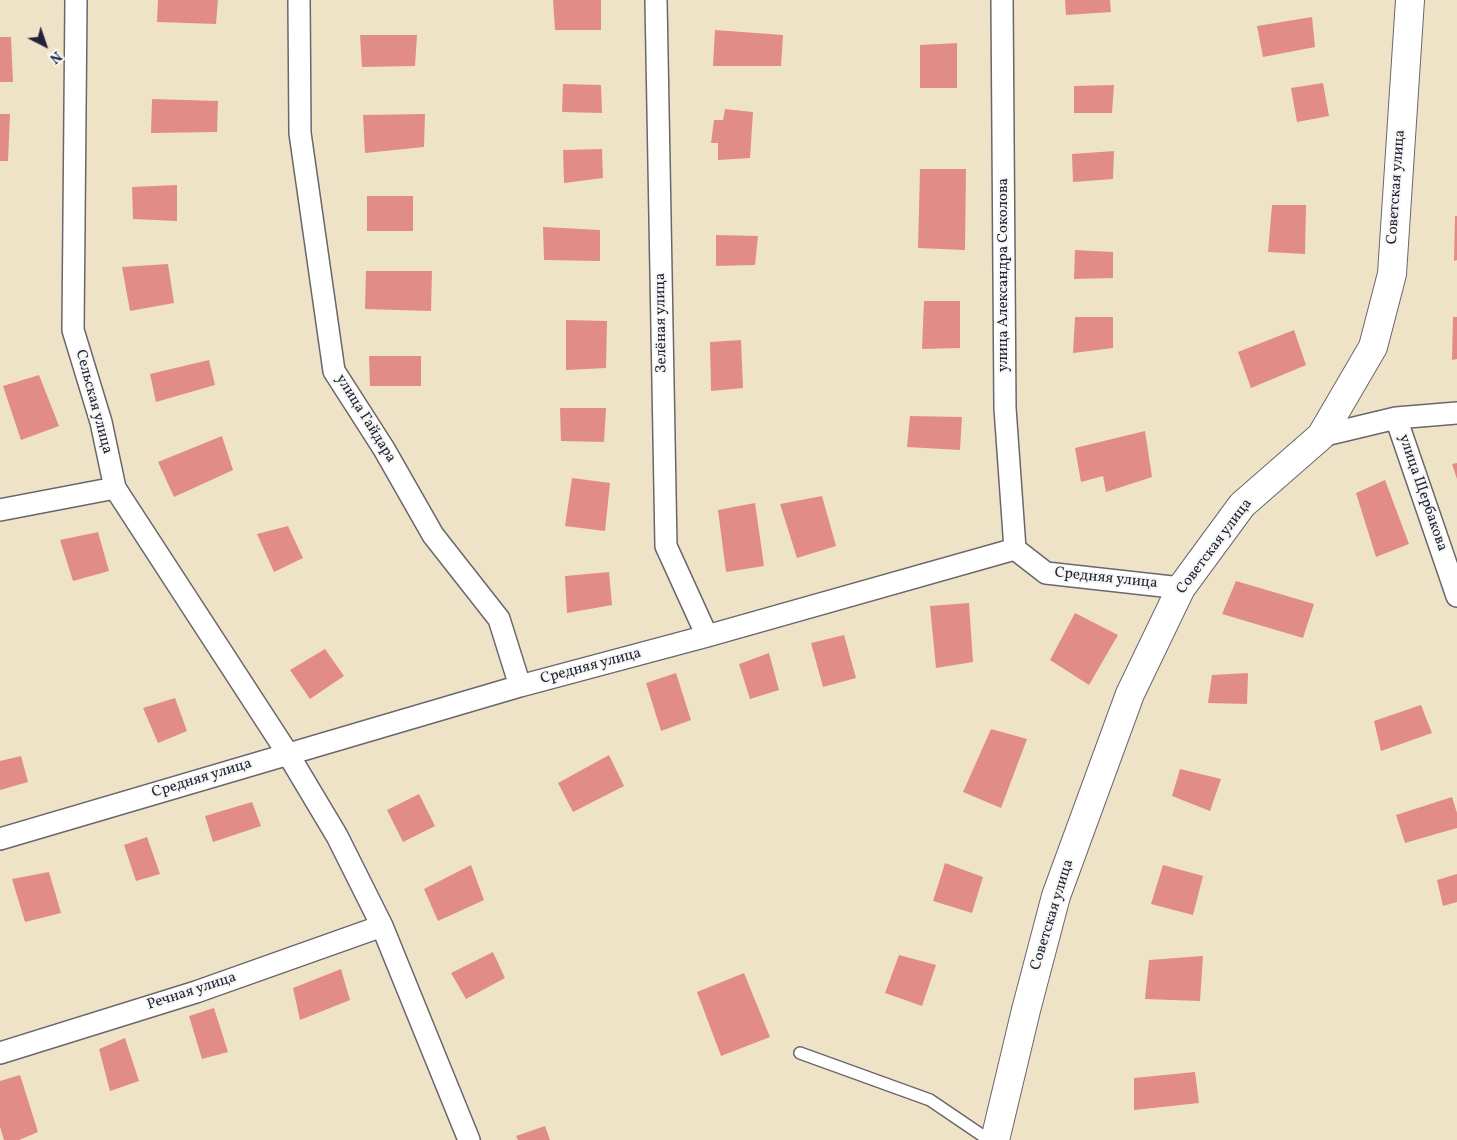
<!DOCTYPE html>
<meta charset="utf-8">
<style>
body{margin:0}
#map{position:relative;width:1457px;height:1140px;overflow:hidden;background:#efe3c7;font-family:Vollkorn,serif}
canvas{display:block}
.north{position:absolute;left:20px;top:20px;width:50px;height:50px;-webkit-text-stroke:4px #f6f6f2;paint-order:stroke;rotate:139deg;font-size:14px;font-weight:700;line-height:20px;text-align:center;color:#22223b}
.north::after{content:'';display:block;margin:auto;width:18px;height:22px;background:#22223b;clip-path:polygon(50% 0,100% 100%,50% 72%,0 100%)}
</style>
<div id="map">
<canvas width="1457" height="1140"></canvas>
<div class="north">N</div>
</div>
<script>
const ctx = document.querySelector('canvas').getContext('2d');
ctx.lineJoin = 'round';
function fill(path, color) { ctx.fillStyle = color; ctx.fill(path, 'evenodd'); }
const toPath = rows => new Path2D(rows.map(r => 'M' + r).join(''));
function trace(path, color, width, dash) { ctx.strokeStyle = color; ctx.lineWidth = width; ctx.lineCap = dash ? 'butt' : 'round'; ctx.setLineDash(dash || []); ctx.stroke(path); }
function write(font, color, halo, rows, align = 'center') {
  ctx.font = font + ' Vollkorn,serif'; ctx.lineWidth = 4; ctx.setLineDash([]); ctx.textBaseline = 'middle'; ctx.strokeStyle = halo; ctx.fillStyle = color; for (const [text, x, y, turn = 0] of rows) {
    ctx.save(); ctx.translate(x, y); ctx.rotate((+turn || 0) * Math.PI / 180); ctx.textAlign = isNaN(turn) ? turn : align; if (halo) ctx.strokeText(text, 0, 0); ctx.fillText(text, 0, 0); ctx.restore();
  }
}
fill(toPath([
 [158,0,218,0,216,24,157,22],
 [553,0,601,0,601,30,555,30],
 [1065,0,1110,0,1111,12,1066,15],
 [1312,17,1315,47,1263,57,1257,26],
 [715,30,783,35,781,66,713,66],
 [360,35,417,35,415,66,362,67],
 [0,37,11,37,13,82,0,82],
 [957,43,957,88,920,88,920,45],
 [1323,83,1329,116,1297,122,1291,88],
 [563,84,601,85,602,113,562,112],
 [1114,85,1112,113,1074,113,1074,86],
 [152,99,218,101,217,132,151,133],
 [725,109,753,112,750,158,718,160,718,143,711,143,714,120,723,120],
 [0,114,10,114,8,161,0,161],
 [425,114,424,147,365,153,363,115],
 [602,149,603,178,564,183,563,150],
 [1114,151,1113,179,1073,182,1072,154],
 [920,169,966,169,965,250,918,248],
 [177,185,177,221,133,219,132,187],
 [367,196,413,196,413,231,367,231],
 [1272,205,1306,205,1305,254,1268,252],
 [1455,216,1457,216,1457,260,1454,261],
 [543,227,600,230,600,261,544,260],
 [716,235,758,236,755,265,716,266],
 [1075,250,1113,252,1113,278,1074,279],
 [168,264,174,303,130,311,122,267],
 [366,271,432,271,431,311,365,309],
 [924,301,960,301,960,348,922,349],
 [1075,317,1113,317,1113,348,1073,353],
 [1453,317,1457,317,1457,359,1452,360],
 [566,320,607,321,606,368,566,370],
 [1294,330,1306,365,1251,388,1238,352],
 [741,340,743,388,711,391,710,342],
 [369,356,421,356,421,386,370,386],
 [209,360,215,385,156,402,150,374],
 [39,375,59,426,21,440,3,386],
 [560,408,606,408,604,442,561,441],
 [910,416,962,417,960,450,907,447],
 [1145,431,1152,477,1106,492,1103,476,1081,482,1075,448],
 [222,436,233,470,174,497,158,462],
 [1457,463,1457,479,1452,464],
 [572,478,610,483,605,531,565,526],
 [1385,480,1409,544,1376,557,1356,493],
 [822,496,836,546,797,558,780,504],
 [755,503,764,566,726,572,718,510],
 [288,526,303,558,274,572,257,534],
 [98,532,109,571,73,581,60,540],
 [609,572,612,605,567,613,565,576],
 [1236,581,1314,604,1303,638,1222,614],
 [969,603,973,662,936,668,930,606],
 [1075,613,1118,635,1089,685,1050,660],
 [844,635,856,678,823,687,811,643],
 [325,649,344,676,310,699,290,670],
 [769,653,779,690,750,699,739,664],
 [676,673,691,720,661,731,646,683],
 [1248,673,1247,704,1208,703,1212,675],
 [175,698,187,731,158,743,143,708],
 [1421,705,1432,733,1381,751,1374,721],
 [991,729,1027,739,1001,808,963,792],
 [609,755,624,786,573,812,558,783],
 [21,756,28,782,0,790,0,761],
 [1180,769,1221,779,1210,811,1172,796],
 [419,794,435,826,403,842,387,810],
 [1452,797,1457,813,1457,828,1405,843,1396,815],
 [252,802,261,826,213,842,205,816],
 [147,837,160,874,136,881,124,845],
 [945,863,983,877,972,913,933,901],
 [471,865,484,900,438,921,424,889],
 [1163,865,1203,876,1193,915,1151,904],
 [49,872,61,913,25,922,12,879],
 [1457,874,1457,902,1443,906,1437,880],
 [493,952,505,978,466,999,451,973],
 [899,955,936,965,922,1006,885,993],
 [1203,956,1200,1001,1145,999,1149,960],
 [341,969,350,1000,300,1020,293,988],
 [744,973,770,1037,721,1056,697,992],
 [214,1008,228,1052,202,1059,189,1016],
 [125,1038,139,1081,110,1091,99,1049],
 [1195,1072,1199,1103,1134,1110,1134,1078],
 [20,1075,38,1132,19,1140,4,1140,0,1127,0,1081],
 [545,1126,550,1140,518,1140,516,1136]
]), '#e28c89');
const lane = toPath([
 [800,1053,930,1100,989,1140]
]);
const street = toPath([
 [76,0,73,330,101,422,115,488,288,754,337,836,382,926,469,1140],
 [299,0,300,133,334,371,384,449,433,535,499,619,520,686],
 [656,0,666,546,707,636],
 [1002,0,1005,408,1015,549],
 [1396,418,1457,596],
 [1321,436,1396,418,1457,413],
 [0,510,115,488],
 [0,839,520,686,707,636,1015,549,1046,573,1181,588],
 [0,1053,196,992,382,926]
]);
const secondary = toPath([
 [995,1140,1026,1010,1056,896,1130,694,1181,588,1242,505,1321,436,1373,347,1392,274,1410,0]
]);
trace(lane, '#6a666c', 14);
trace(street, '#6a666c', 24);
trace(secondary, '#6a666c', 30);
trace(lane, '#fff', 11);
trace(street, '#fff', 21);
trace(secondary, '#fff', 28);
write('15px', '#22223b', '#f6f6f2', [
 ["Советская улица",1397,187,-86],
 ["улица Александра Соколова",1004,275,-90],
 ["Зелёная улица",662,323,-91],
 ["Сельская улица",93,402,75],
 ["улица Гайдара",365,419,58],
 ["улица Щербакова",1422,493,71],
 ["Советская улица",1215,547,-53],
 ["Средняя улица",1106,579,6],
 ["Средняя улица",591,667,-15],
 ["Средняя улица",202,779,-17],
 ["Советская улица",1053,915,-73],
 ["Речная улица",192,992,-18]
]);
</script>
